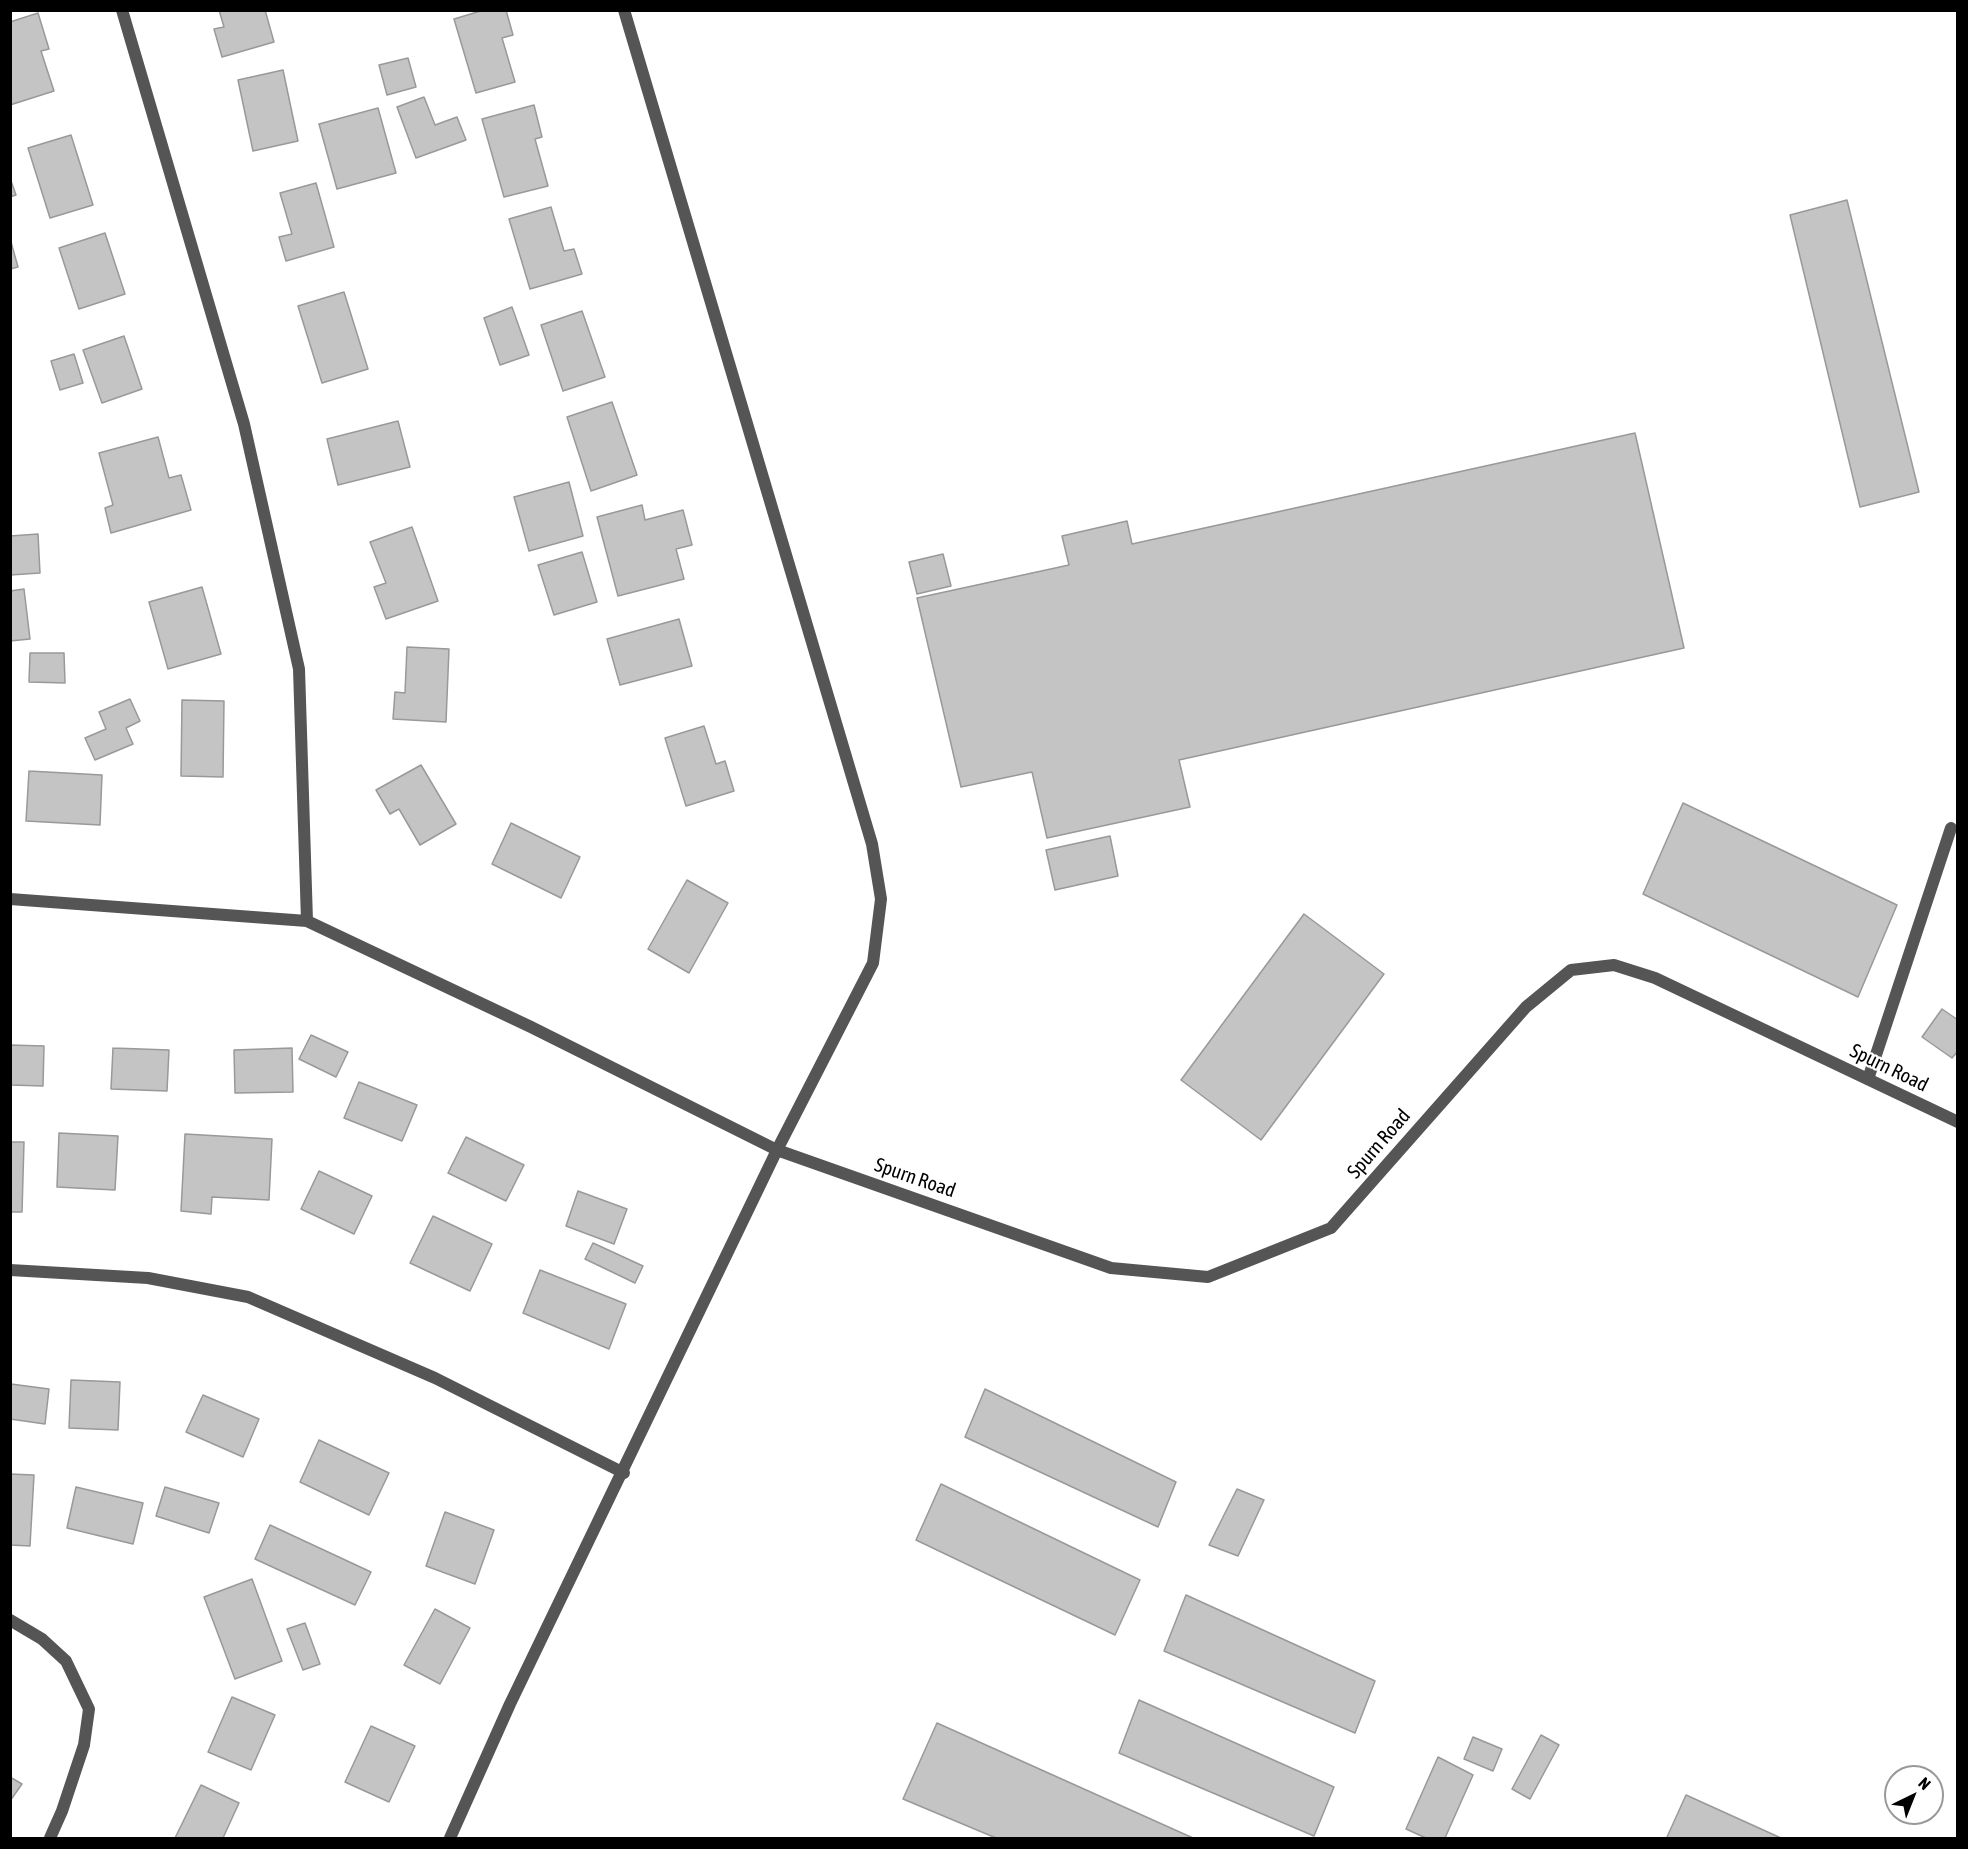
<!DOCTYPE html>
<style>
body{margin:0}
#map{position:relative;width:1968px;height:1849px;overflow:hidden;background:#fff;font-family:"Asap Condensed",sans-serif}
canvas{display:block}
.frame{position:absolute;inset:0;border:12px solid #000;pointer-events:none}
.north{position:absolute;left:1884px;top:1765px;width:60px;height:60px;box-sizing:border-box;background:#fff;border:2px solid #999;border-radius:50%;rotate:43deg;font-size:16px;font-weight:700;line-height:24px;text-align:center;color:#000}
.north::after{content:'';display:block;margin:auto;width:21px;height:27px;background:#000;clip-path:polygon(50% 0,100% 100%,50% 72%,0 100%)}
</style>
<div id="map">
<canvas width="1968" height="1849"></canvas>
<div class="frame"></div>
<div class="north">N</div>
</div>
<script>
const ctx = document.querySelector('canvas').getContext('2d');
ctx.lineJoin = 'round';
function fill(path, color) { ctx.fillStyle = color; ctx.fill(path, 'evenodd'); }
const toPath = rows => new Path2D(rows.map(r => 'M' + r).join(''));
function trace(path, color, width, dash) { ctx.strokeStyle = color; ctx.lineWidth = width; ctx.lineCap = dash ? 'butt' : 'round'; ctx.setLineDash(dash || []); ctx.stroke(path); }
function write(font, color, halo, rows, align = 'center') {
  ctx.font = font + ' "Asap Condensed",sans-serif'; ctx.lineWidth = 4.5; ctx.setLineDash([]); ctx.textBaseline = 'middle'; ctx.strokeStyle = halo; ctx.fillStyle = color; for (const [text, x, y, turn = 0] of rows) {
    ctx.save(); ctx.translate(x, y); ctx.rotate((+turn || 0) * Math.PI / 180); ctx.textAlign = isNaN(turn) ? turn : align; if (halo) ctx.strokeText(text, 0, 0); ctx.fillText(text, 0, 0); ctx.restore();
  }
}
const building = toPath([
 [219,10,265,10,274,42,222,57,214,29,224,27,219,10],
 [484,10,506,10,513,35,502,38,515,82,476,93,454,19,484,10],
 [38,13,49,49,41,51,54,91,10,105,10,22,38,13],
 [408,58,416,87,387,95,379,65,408,58],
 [283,70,298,141,253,151,238,80,283,70],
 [424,97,435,125,457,117,466,140,416,158,397,107,424,97],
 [534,105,542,137,535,139,548,186,504,197,482,119,534,105],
 [378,108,396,173,337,189,319,124,378,108],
 [71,135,93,205,50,218,28,148,71,135],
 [10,178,16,195,10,197,10,178],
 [316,183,334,247,286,261,279,237,292,234,280,193,316,183],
 [1847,200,1919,492,1860,507,1790,215,1847,200],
 [551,207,564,251,574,249,582,274,530,289,509,219,551,207],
 [105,233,125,294,79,309,59,248,105,233],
 [11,242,18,267,10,269,10,242,11,242],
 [344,292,368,369,322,383,298,306,344,292],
 [512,307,529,355,500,365,484,318,512,307],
 [582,311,605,377,563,391,541,325,582,311],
 [124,336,142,389,102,403,83,350,124,336],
 [74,354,83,383,60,390,51,361,74,354],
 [612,402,637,475,591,491,567,417,612,402],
 [398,421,410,467,338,485,327,439,398,421],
 [1635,433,1684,648,1179,760,1190,807,1047,838,1032,772,961,787,917,598,1069,565,1062,536,1127,521,1132,544,1635,433],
 [158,437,169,478,181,475,191,510,111,533,105,508,113,505,99,453,158,437],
 [569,482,583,536,529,551,514,497,569,482],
 [642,505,645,520,683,510,692,545,676,549,684,579,618,596,597,517,642,505],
 [412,527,438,601,386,619,374,587,386,583,370,542,412,527],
 [38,534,40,573,10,575,10,536,38,534],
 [582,552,597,602,554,615,538,565,582,552],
 [943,554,951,586,917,594,909,562,943,554],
 [202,587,221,654,168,669,149,602,202,587],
 [24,589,30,639,10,641,10,591,24,589],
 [679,619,692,666,620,685,607,639,679,619],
 [407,647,449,649,446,722,393,719,395,692,405,693,407,647],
 [30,653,64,653,65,683,29,682,30,653],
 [130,699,140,721,126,728,133,744,95,760,85,738,106,729,99,712,130,699],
 [182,700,224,701,223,777,181,776,182,700],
 [704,726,716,764,725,761,734,791,686,806,665,738,704,726],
 [421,765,456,824,420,845,399,809,390,814,376,790,421,765],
 [29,771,102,775,100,825,26,821,29,771],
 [1683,803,1897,905,1858,997,1643,894,1683,803],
 [511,823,580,857,561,898,492,864,511,823],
 [1110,836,1118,876,1055,890,1046,850,1110,836],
 [687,880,728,903,689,973,648,949,687,880],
 [1304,914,1384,974,1261,1140,1181,1080,1304,914],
 [1942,1009,1958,1020,1958,1051,1952,1058,1922,1037,1942,1009],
 [311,1035,348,1052,336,1077,299,1059,311,1035],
 [10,1045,44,1046,43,1086,10,1085,10,1045],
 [113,1048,169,1050,167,1091,111,1089,113,1048],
 [292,1048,293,1092,235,1093,234,1050,292,1048],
 [359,1082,417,1105,402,1141,344,1118,359,1082],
 [59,1133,118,1136,115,1190,57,1187,59,1133],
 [185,1134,272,1139,269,1200,212,1197,211,1214,181,1211,185,1134],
 [466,1137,524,1165,506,1201,448,1173,466,1137],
 [10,1142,24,1142,22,1212,10,1212,10,1142],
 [319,1171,372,1196,354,1234,301,1209,319,1171],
 [578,1191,627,1209,614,1244,566,1226,578,1191],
 [433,1216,492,1244,470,1291,410,1263,433,1216],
 [593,1243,643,1266,635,1283,585,1259,593,1243],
 [540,1270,626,1304,609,1349,523,1313,540,1270],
 [71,1380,120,1382,118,1430,69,1428,71,1380],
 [11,1384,49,1389,45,1424,10,1419,11,1384],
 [985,1389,1176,1482,1158,1527,965,1437,985,1389],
 [203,1395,259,1419,243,1457,186,1432,203,1395],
 [319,1440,389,1473,369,1515,300,1482,319,1440],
 [10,1474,34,1475,30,1546,10,1545,10,1474],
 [941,1484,1140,1580,1115,1635,916,1540,941,1484],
 [76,1487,143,1503,133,1544,67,1528,76,1487],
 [165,1487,219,1503,209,1533,156,1516,165,1487],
 [1237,1489,1264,1500,1238,1556,1209,1545,1237,1489],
 [445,1512,494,1530,475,1584,426,1566,445,1512],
 [270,1525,371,1572,355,1605,255,1559,270,1525],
 [252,1579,282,1661,235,1679,204,1597,252,1579],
 [1186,1595,1375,1681,1355,1733,1164,1651,1186,1595],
 [435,1609,470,1628,440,1684,404,1665,435,1609],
 [305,1623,320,1664,303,1670,287,1629,305,1623],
 [232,1697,275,1715,251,1770,208,1752,232,1697],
 [1139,1700,1334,1787,1314,1836,1119,1753,1139,1700],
 [937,1723,1193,1838,996,1838,903,1799,937,1723],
 [371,1726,415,1746,389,1802,345,1782,371,1726],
 [1541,1735,1559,1745,1530,1799,1512,1789,1541,1735],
 [1473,1737,1502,1749,1493,1771,1464,1759,1473,1737],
 [1438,1757,1473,1775,1445,1838,1426,1838,1406,1829,1438,1757],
 [10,1777,22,1784,10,1801,10,1777],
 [201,1785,239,1803,223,1838,175,1838,201,1785],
 [1686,1795,1781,1838,1670,1838,1667,1837,1686,1795]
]);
fill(building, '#c4c4c4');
trace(building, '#999', 1.5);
trace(toPath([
 [1868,1079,1951,828]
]), '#555', 12);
trace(toPath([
 [122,10,244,424,299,669,307,921],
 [10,899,307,921,531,1027,777,1150,1111,1268,1208,1277,1331,1228,1526,1007,1571,970,1614,965,1655,978,1958,1122],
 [10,1270,148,1278,248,1297,435,1378,624,1473],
 [10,1620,42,1639,66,1661,89,1709,84,1745,62,1811,50,1838],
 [450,1838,510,1704,777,1150,873,963,881,899,872,844,624,10]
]), '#555', 12);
write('20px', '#000', '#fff', [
 ["Spurn Road",1889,1068,26],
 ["Spurn Road",1379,1144,-49],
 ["Spurn Road",915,1178,19]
]);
</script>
